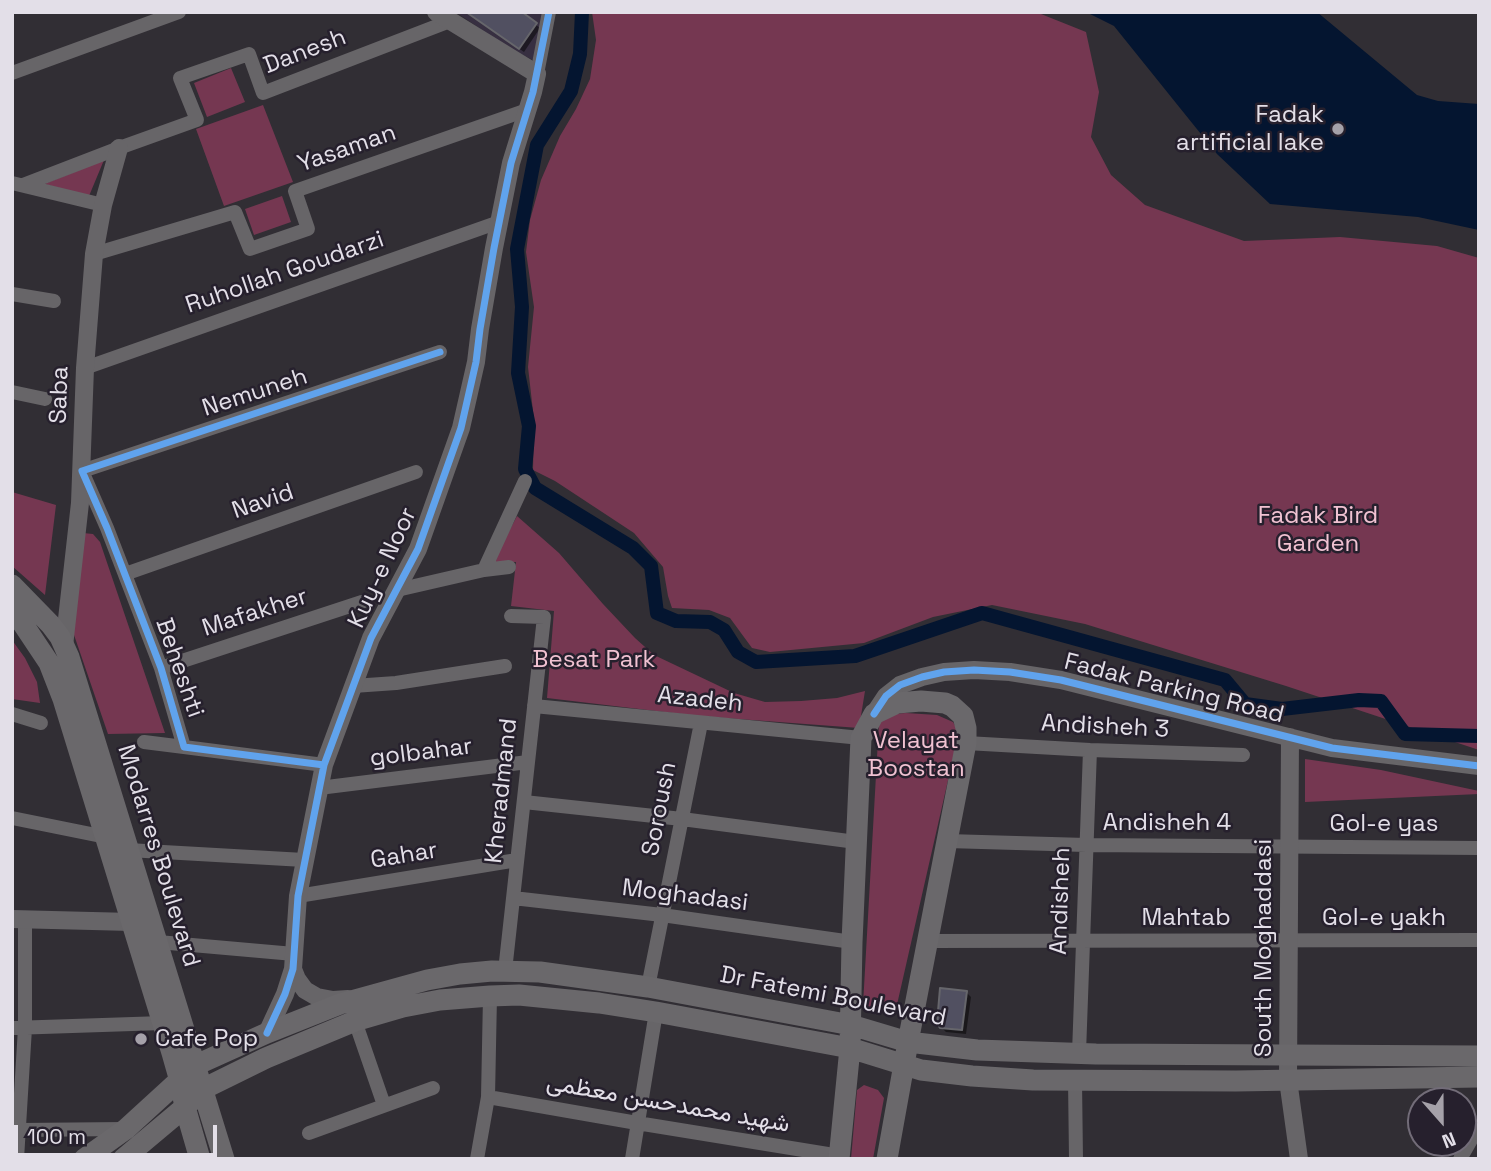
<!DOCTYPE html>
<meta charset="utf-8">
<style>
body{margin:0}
#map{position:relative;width:1491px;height:1171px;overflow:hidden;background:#312e34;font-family:"Space Grotesk",sans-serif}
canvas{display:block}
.frame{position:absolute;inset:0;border:14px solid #e3dfe8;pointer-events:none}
.north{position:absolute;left:1407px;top:1087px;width:70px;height:70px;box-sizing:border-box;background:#26202d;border:2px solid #726c78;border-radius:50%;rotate:159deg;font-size:19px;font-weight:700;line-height:28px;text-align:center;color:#e3dfe8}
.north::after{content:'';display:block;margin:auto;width:24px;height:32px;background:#a5a1a9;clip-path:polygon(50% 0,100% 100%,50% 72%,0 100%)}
.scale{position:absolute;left:14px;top:1125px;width:203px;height:32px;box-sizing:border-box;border:4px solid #e3dfe8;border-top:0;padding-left:9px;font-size:21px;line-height:24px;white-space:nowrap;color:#e3dfe8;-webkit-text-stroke:5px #26202d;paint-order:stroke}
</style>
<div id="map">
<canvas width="1491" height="1171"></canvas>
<div class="frame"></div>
<div class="north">N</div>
<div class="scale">100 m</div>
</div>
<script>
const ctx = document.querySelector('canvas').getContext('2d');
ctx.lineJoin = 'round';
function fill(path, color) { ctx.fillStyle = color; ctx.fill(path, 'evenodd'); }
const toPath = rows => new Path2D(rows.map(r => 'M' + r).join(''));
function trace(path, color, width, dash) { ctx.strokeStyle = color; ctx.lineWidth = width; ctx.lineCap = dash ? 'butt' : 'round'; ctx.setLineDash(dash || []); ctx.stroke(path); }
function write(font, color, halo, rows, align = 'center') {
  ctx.font = font + ' "Space Grotesk",Vazirmatn,sans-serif'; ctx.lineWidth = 5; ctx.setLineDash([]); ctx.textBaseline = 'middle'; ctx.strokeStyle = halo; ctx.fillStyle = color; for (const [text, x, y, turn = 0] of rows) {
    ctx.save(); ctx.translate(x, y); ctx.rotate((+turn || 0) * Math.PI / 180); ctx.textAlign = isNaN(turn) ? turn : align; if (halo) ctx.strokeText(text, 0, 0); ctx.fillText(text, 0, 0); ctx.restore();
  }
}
fill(toPath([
 [456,12,546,12,536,61,513,51]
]), '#372f41');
fill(toPath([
 [592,12,1036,12,1086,32,1099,92,1091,137,1111,175,1145,205,1244,241,1340,237,1437,246,1479,258,1479,750,1286,686,1085,624,992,605,933,617,864,643,770,652,752,648,730,618,709,610,672,608,668,596,663,567,634,533,555,481,533,470,534,420,528,367,534,307,526,252,530,220,541,180,560,136,576,109,590,79,596,40],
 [231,68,245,102,207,117,194,83],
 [263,105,293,182,224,206,196,129],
 [104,160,89,196,44,184],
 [282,196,291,222,254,235,245,209],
 [12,492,56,505,45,595,12,566],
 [517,516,559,553,603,604,635,638,654,655,734,693,765,702,801,701,837,698,865,691,859,728,698,716,547,698,554,611,511,606,516,562,492,564],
 [83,533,93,534,100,542,165,733,108,734,73,632],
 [12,640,25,658,37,682,40,703,12,699],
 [906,713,937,715,953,722,959,732,896,1009,881,1009,863,1005,879,722,892,714],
 [1305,759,1381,770,1479,791,1479,794,1305,802],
 [864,1085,878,1090,884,1098,873,1159,851,1159,857,1090]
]), '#753751');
fill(toPath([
 [1086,12,1317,12,1417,95,1438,101,1479,104,1479,230,1418,217,1270,204,1217,154,1114,26]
]), '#041530');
fill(toPath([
 [466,12,519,12,540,28,524,52],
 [966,992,971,997,966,1034,946,1032,941,1027]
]), '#0007');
trace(toPath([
 [582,12,580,54,571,91,537,145,517,249,522,307,518,373,529,426,525,469,535,488,633,548,651,566,657,613,676,621,710,622,724,630,738,652,756,662,855,656,982,613,1225,680,1245,704,1282,709,1359,700,1381,701,1405,734,1479,736]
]), '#041530', 14);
const building = toPath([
 [466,12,522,12,537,23,519,49,466,12],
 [940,988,967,991,962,1030,940,1028,937,1023,940,988]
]);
fill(building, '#515061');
trace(building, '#66666b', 2);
trace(toPath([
 [12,73,179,12],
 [537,74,549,12],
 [12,183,103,205],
 [23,185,119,148,197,120,180,78,249,54,263,93,450,21],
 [94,254,235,212,250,249,308,229,295,191,527,110],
 [12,294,54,301],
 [85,368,499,222],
 [12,392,45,399],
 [484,570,525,481],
 [125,574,416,472],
 [397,590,484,570,509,567],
 [161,668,362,602],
 [353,686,396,683,505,666],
 [534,706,861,738],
 [12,714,41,723],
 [144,742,184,747],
 [966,743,1090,750,1243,755],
 [324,765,184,747,161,668,107,528,82,471,440,352],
 [319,788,528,762],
 [524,802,682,819,856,842],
 [12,818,106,837],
 [947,841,1086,845,1479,848],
 [128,850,304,860],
 [298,896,517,860],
 [513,898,662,915,852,942],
 [928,941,1479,940],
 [158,942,294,954],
 [505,971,544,617,511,616],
 [648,987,701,723],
 [355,1021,384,1105],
 [12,1028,163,1023],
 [1079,1053,1090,750],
 [1075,1080,1076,1159],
 [488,1097,637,1123,840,1156],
 [19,1130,125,1129],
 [309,1133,433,1088],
 [17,1159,25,1028,25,919],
 [477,1159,488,1097,490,996],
 [632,1159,656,1012],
 [1460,1159,1479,1126]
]), '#676568', 14);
trace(toPath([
 [64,646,80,503,85,368,94,254,103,205,119,148],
 [874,714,886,696,900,685,922,677,944,672,974,670,1010,672,1061,680,1332,748,1479,766],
 [1290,737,1288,1080,1299,1159],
 [12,919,132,922],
 [293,969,297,979,305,990,317,997,333,1000,348,999],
 [267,1033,285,994,293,969,298,896,324,765,371,638,418,549,461,428,476,362,480,329,494,248,511,163,533,92,537,74,436,12]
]), '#676568', 18);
trace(toPath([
 [12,585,51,625,60,637,69,657,224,1159],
 [12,611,23,624,49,663,63,699,172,1053,180,1081,185,1107,200,1159],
 [84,1159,126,1129,196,1065,267,1033,340,1004,427,980,460,974,492,971,540,972,648,987,851,1025,908,1042,977,1050,1096,1054,1479,1056],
 [123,1159,185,1107,203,1089,266,1058,355,1021,403,1007,440,1000,490,996,519,995,599,1003,656,1012,850,1048,921,1070,972,1076,1033,1080,1236,1081,1479,1077],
 [839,1159,850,1048,852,942,861,738,874,714,897,703,921,701,945,703,952,706,963,716,966,728,966,743,908,1042,887,1159]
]), '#6a686b', 21);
trace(toPath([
 [874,714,886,696,900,685,922,677,944,672,974,670,1010,672,1061,680,1332,748,1479,766],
 [324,765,184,747,161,668,107,528,82,471,440,352],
 [267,1033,285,994,293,969,298,896,324,765,371,638,418,549,461,428,476,362,480,329,494,248,511,163,533,92,549,12]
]), '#60a3ed', 7);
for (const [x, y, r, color] of [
 [1338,129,7,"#a5a1a9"],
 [141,1039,7,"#a5a1a9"]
]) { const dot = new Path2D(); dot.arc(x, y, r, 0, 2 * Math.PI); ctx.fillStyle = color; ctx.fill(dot); trace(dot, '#26202d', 2.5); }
write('24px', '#e3dfe8', '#26202d', [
 ["Danesh",305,52,-21],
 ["Yasaman",347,149,-19],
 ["Ruhollah Goudarzi",285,273,-19],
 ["Nemuneh",255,393,-18],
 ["Saba",60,395,-88],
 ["Navid",263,502,-19],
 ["Kuy-e Noor",383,568,-65],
 ["Mafakher",255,613,-18],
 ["Beheshti",179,668,71],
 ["Fadak Parking Road",1174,689,14],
 ["Azadeh",700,700,6],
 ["Andisheh 3",1105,727,3],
 ["golbahar",421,753,-7],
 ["Kheradmand",502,791,-84],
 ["Soroush",660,809,-79],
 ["Andisheh 4",1167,823],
 ["Gol-e yas",1384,824],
 ["Modarres Boulevard",158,856,73],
 ["Gahar",404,856,-9],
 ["Moghadasi",685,896,7],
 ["Andisheh",1061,901,-88],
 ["Mahtab",1186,918],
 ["Gol-e yakh",1384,918],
 ["South Moghaddasi",1264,948,-90],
 ["Dr Fatemi Boulevard",833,997,11],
 ["شهید محمدحسن معظمی",668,1104,10]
]);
write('24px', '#e3dfe8', '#26202d', [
 ["Fadak",1324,115],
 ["artificial lake",1324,143],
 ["Cafe Pop",155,1039,"left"]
], 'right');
write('24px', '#f1c2d2', '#26202d', [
 ["Fadak Bird",1318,516],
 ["Garden",1318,544],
 ["Besat Park",594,660],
 ["Velayat",916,741],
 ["Boostan",916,769]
]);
</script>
